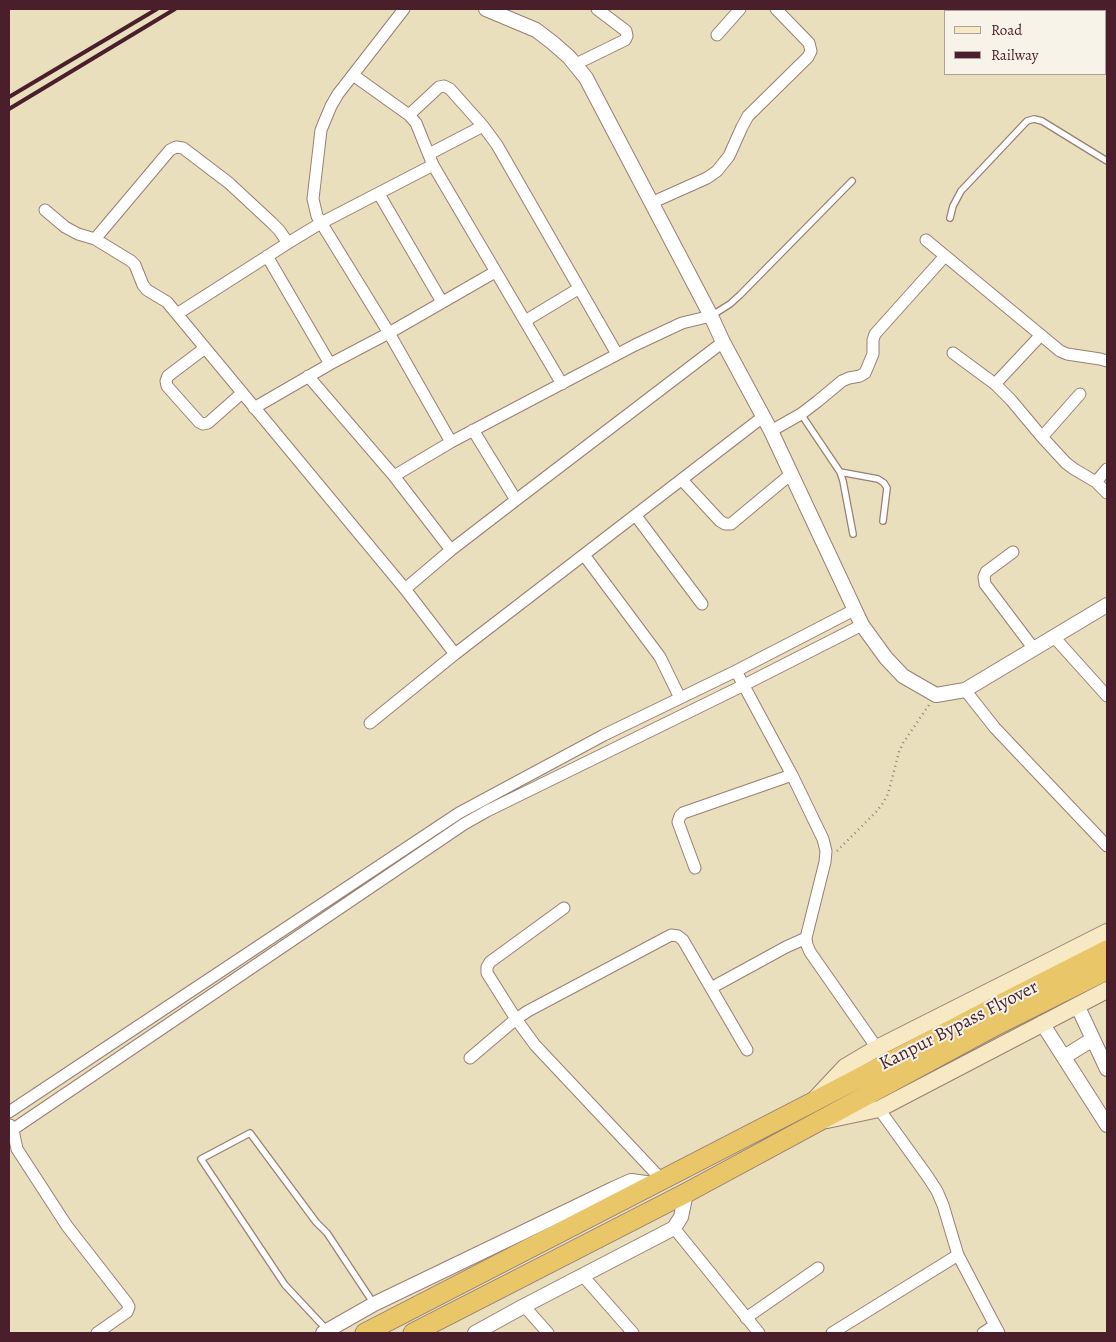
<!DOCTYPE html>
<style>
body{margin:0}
#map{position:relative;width:1116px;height:1342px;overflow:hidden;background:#e9dfbc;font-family:Alegreya,serif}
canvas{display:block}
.frame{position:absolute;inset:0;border:10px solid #4a1f2b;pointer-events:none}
.legend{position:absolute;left:944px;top:10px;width:162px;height:65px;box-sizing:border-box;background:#f7f3e8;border:1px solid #b29e9c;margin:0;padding:6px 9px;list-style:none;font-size:15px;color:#4a1f2b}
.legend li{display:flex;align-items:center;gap:10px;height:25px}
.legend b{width:25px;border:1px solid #b29e9c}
</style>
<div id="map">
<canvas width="1116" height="1342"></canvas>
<div class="frame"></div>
<ul class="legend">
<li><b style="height:6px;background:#f6e9c3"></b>Road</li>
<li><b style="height:6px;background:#4a1f2b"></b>Railway</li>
</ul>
</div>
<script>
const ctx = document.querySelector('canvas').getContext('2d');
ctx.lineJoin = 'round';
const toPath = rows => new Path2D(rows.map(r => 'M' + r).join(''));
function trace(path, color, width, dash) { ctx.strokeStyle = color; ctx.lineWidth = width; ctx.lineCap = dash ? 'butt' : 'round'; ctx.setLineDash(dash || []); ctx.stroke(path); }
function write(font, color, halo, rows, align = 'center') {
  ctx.font = font + ' Alegreya,serif'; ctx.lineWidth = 4; ctx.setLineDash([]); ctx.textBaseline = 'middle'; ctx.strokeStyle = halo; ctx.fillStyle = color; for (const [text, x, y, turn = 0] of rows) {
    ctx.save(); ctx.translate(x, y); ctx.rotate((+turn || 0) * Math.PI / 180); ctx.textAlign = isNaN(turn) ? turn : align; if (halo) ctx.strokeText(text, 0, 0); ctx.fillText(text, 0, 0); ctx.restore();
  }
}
const service = toPath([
 [950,218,953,206,961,191,1027,121,1034,119,1042,121,1107,161],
 [711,316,730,304,740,295,852,181],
 [801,414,840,472,843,481,853,534],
 [840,472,878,479,884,483,887,488,883,521],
 [328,1331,285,1285,201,1159,250,1133,316,1222,327,1233,374,1304]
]);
const minor = toPath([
 [404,9,338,94,331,106,321,130,313,199,317,216,389,333,451,442],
 [717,35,740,9],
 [576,64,625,40,627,36,626,31,597,9],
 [353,75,409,115,416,123,433,165,562,384],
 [409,115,439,87,444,86,450,89,483,126,497,145,617,354],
 [429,154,483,126],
 [379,194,442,302],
 [651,203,707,178,717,171,729,156,742,127,748,116,808,57,811,51,809,43,776,9],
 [45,210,65,227,78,234,95,239,131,261,135,265,143,285,147,290,167,302,405,589,455,654],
 [95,239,170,150,176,147,183,148,229,183,272,223,279,230,288,243],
 [926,240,1060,351,1067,354,1100,359,1107,361],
 [267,256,330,364],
 [177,314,288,243,321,223,433,165],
 [525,321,578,289],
 [205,348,168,376,166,381,167,386,199,422,203,424,208,423,242,393],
 [953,353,995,384,1011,400,1042,437,1066,463,1074,469,1096,482,1107,493],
 [308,376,394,476,451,550],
 [995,384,1040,336],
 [254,408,330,364,389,333,495,272],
 [473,430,516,500],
 [771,431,801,414,818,401,842,381,849,378,860,376,865,373,873,354,873,340,875,334,945,256],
 [1042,437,1080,394],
 [394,476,451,442,635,345,682,323,711,316],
 [682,480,720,521,725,524,731,524,791,474],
 [1096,482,1107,469],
 [636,516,702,604],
 [1013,552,986,572,984,577,985,584,1034,649],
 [584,555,660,657,680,698],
 [405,589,451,550,516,500,723,342],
 [1054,637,1107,696],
 [736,671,792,775,823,839,826,851,825,862,806,938,807,945,810,952,877,1048],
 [965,690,995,728,1107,846],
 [370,723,455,654,764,416],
 [695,868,678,822,680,816,683,813,792,775],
 [564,908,490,962,487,967,487,973,516,1019,535,1045,662,1180],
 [711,988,786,947,806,938],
 [470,1058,516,1019,528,1011,671,935,678,936,683,940,747,1050],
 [879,1109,928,1177,937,1191,943,1205,958,1255,999,1333],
 [9,1112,459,813,604,735,736,671,854,610],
 [10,1125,13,1130,17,1149,67,1226,127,1303,129,1307,127,1312,97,1333],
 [9,1132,464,824,487,811,744,685,862,625],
 [674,1228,759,1333],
 [583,1276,633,1333],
 [524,1306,548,1333],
 [746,1318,818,1268],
 [832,1333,958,1255],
 [983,1333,995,1325]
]);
const tertiary = toPath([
 [486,9,536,30,553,43,569,57,586,78,711,316,723,342,771,431,862,625,886,658,903,676,936,695,965,690,1107,605],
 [1077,1005,1107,1069],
 [1042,1023,1107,1125],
 [1064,1057,1093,1039],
 [323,1333,374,1304,613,1189,631,1181,653,1184],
 [475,1333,524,1306,674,1228,681,1217,686,1193]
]);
const secondary = toPath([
 [816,1098,845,1067,877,1048,1107,932],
 [827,1120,879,1109,1107,990]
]);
const trunk = toPath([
 [365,1333,811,1103,991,1009,1107,950],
 [413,1333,686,1193,997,1025,1107,970]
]);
trace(service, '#9a7f74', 8);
trace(minor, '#9a7f74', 13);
trace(tertiary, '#9a7f74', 16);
trace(secondary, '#9a7f74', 18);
trace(trunk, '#9a7f74', 21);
trace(toPath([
 [837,851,876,812,883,803,888,794,899,752,903,743,929,705]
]), '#9a7f74', 2.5, [1, 4]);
trace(service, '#fff', 5.5);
trace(minor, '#fff', 11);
trace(tertiary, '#fff', 14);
trace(secondary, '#f6e9c3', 16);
trace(trunk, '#e9c769', 19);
trace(toPath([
 [9,97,157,9],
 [9,109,175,9]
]), '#4a1f2b', 4);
write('19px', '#4a1f2b', '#f7f3e8', [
 ["Kanpur Bypass Flyover",959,1026,-27]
]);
</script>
